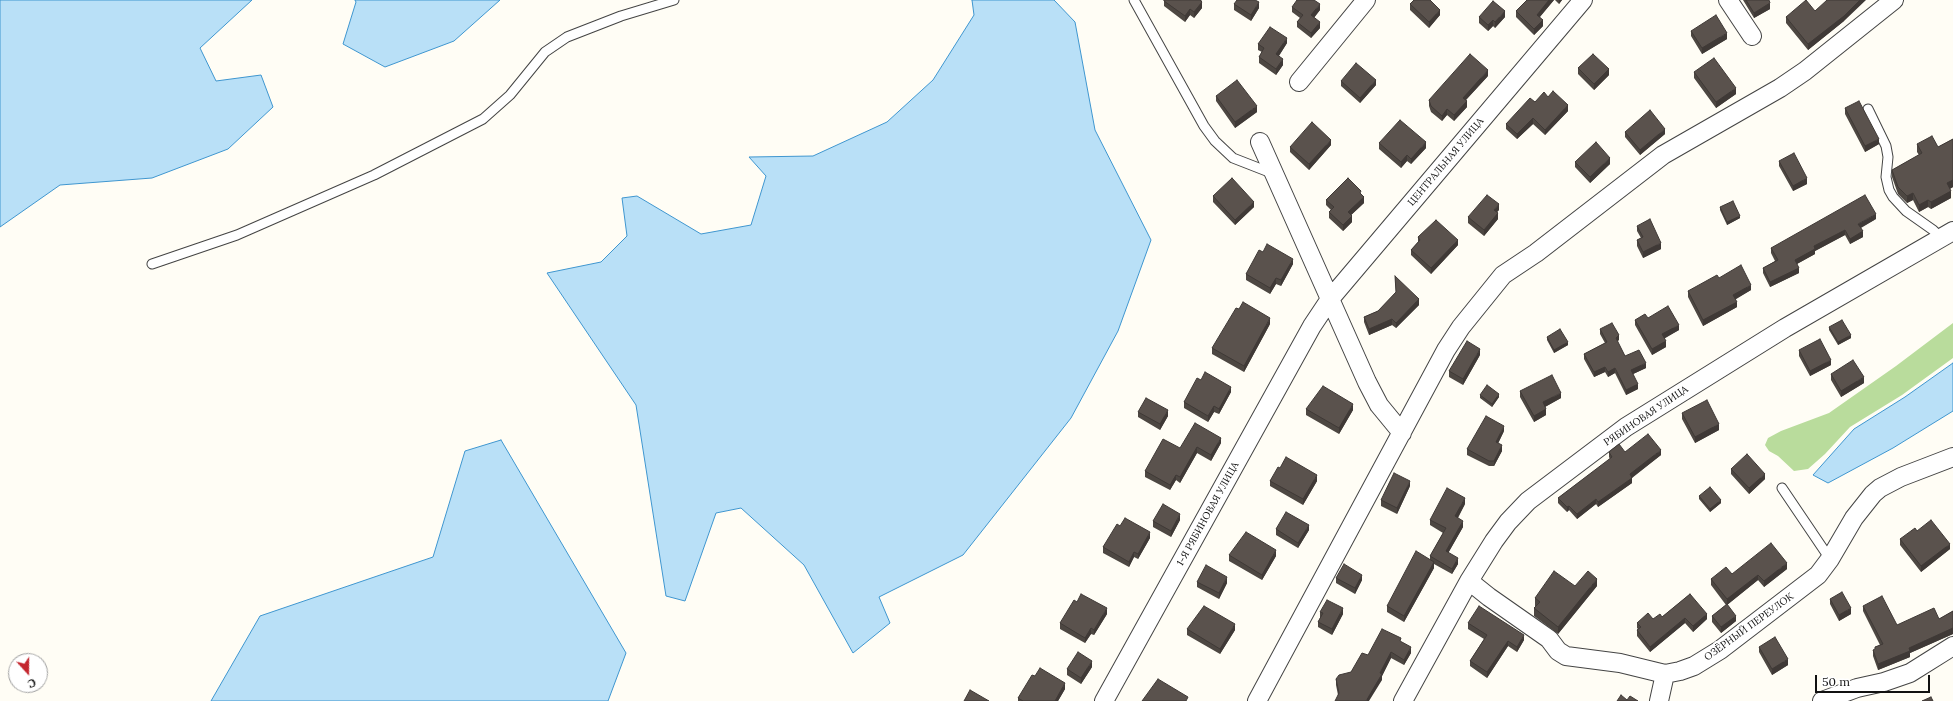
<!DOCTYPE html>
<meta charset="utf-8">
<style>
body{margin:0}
#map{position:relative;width:1953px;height:701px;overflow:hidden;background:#fffdf5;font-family:Lora,serif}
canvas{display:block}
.north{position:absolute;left:8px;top:653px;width:40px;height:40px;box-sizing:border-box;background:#fff;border:1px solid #a0a0a0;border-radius:50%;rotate:159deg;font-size:11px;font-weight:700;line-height:16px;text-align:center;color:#111}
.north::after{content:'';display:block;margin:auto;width:14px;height:18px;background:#c4262e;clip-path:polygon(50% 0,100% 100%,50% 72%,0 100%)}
.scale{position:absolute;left:1815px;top:675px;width:115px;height:18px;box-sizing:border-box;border:2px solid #111;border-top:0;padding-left:5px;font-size:12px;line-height:14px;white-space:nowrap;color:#111;-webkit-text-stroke:3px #fff;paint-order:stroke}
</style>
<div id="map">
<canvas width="1953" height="701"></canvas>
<div class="north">С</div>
<div class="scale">50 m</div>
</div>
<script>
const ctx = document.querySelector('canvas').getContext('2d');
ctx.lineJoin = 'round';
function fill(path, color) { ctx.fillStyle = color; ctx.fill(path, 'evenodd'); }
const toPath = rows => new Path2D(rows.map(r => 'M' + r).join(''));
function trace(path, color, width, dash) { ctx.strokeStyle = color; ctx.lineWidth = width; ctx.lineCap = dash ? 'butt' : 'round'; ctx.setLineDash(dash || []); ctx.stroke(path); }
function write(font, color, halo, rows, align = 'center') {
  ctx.font = font + ' Lora,serif'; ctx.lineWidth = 4; ctx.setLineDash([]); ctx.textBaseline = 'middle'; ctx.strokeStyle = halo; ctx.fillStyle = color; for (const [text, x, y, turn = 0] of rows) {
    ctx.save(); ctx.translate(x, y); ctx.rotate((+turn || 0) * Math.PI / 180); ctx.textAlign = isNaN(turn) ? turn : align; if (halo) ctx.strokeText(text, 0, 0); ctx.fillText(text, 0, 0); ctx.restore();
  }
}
fill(toPath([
 [1953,323,1953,358,1902,395,1850,427,1825,454,1808,469,1794,471,1778,456,1769,451,1765,445,1768,438,1781,431,1829,413,1896,366]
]), '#b9dc9c');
const water = toPath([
 [0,0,252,0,200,48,216,81,261,75,273,107,228,149,152,178,60,185,0,227,0,0],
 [355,0,500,0,454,41,385,67,343,44,356,2,355,0],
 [972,0,1054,0,1075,22,1095,130,1151,240,1118,331,1071,418,963,555,879,597,890,623,853,653,804,565,741,508,716,513,685,601,666,596,636,405,547,273,601,262,627,236,622,198,637,196,701,234,751,225,766,176,749,157,813,156,887,122,933,80,974,15,972,0],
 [1953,363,1953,411,1893,448,1828,483,1813,475,1854,429,1905,397,1953,363],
 [501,440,626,653,608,701,211,701,260,616,433,557,465,451,501,440]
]);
fill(water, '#b9e0f7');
trace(water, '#3f96cf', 1);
const service = toPath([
 [1134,0,1204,126,1215,141,1233,158,1274,174],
 [1868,109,1886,146,1888,157,1886,177,1889,190,1893,197,1906,211,1933,230,1941,238],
 [152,264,237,235,374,175,483,119,510,95,545,52,567,37,621,16,674,0],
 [1782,488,1830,559]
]);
const minor = toPath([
 [1728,0,1752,36],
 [1299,82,1366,0],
 [1260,142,1367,382,1379,405,1402,433],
 [1469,581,1489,597,1549,639,1558,651,1566,656,1620,663,1665,674,1680,671,1694,666,1720,650,1818,575,1830,559,1854,518,1873,494,1880,488,1901,477,1953,457],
 [1104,701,1312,326,1330,299,1583,0],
 [1257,701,1446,350,1461,327,1503,275,1536,253,1663,155,1780,88,1805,71,1894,0],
 [1403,701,1469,581,1494,541,1508,522,1528,501,1626,427,1785,328,1953,231],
 [1659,701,1665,674],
 [1822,701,1857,688,1884,682,1910,673,1953,646]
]);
trace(service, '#444', 11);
trace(minor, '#444', 20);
trace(service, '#fff', 9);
trace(minor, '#fff', 18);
fill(toPath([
 [1164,0,1202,0,1201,1,1202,8,1194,18,1190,15,1185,22,1164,6],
 [1527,0,1554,0,1540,17,1543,26,1534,35,1516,17,1516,11],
 [1555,0,1562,0,1559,4],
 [1743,0,1769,0,1770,9,1754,18],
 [1234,4,1259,8,1251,21,1234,10],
 [1410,4,1440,15,1429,28,1410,10],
 [1292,7,1320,10,1314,18,1320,28,1311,38,1297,27,1297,22,1300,18,1292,12],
 [1815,11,1844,21,1808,50,1786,23,1786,17],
 [1479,17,1505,17,1495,28,1493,26,1488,31,1479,23],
 [1691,31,1727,39,1702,54,1691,36],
 [1287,43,1279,56,1283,65,1276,75,1259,63,1259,57,1262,52,1258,50,1258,44],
 [1578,68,1609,75,1594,90,1578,74],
 [1694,72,1736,94,1716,108,1694,78],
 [1488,76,1466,100,1467,107,1454,121,1447,115,1442,121,1431,112,1429,106,1429,100],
 [1341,81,1376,85,1360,103,1341,86],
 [1216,96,1257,112,1235,128,1216,101],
 [1548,97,1568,111,1545,135,1533,124,1517,139,1506,129,1506,124,1535,102],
 [1845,108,1879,144,1865,152,1845,114],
 [1625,132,1665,134,1640,155,1625,137],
 [1953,139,1953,187,1950,189,1951,198,1931,209,1928,207,1919,212,1913,200,1907,203,1898,194,1892,177,1892,170,1919,155,1917,152,1917,144,1938,147],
 [1379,143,1426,148,1411,164,1407,161,1401,168,1379,149],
 [1331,145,1309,170,1290,152,1290,147],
 [1779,161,1807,184,1793,191,1779,166],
 [1575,162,1610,164,1590,183,1575,167],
 [1361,195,1364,203,1351,215,1352,222,1343,231,1329,218,1329,212,1331,210,1326,205,1326,200],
 [1213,196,1254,207,1235,225,1213,202],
 [1720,207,1740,218,1727,225,1720,210],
 [1499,210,1497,212,1498,219,1484,236,1468,223,1468,217],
 [1876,219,1861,228,1863,237,1850,244,1845,235,1815,251,1815,254,1797,264,1799,273,1770,287,1763,273,1763,268,1775,261,1771,253,1771,248],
 [1637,226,1661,249,1643,258,1637,246,1637,240,1641,238,1637,231],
 [1418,237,1458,245,1431,274,1411,255,1411,250,1418,242],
 [1263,252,1293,264,1281,286,1276,284,1270,294,1246,280,1246,274],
 [1395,276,1419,305,1396,328,1392,325,1369,335,1364,322,1364,317,1378,311,1396,293],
 [1719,278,1751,290,1735,299,1737,307,1703,326,1688,297,1688,291],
 [1648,318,1679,330,1664,338,1666,347,1652,355,1635,325,1635,320],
 [1270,324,1244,372,1212,354,1212,348],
 [1829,327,1851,338,1838,345,1829,330],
 [1600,329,1619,340,1617,341,1625,356,1646,368,1633,374,1638,389,1626,395,1615,373,1608,377,1605,372,1594,377,1584,359,1584,354,1605,343,1600,334],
 [1547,337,1568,345,1554,353,1547,340],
 [1799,350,1831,365,1810,376,1799,356],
 [1480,355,1463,385,1449,377,1449,371],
 [1831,374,1864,383,1841,397,1831,380],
 [1201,380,1231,392,1219,414,1214,412,1208,422,1184,408,1184,402],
 [1520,391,1561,398,1545,407,1546,415,1534,422,1520,397],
 [1480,395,1499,397,1492,407,1480,398],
 [1306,409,1353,410,1339,434,1306,415],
 [1138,412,1168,416,1160,430,1138,417],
 [1682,413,1719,430,1695,443,1682,419],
 [1504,431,1498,443,1502,451,1494,466,1489,466,1467,455,1467,449],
 [1221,443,1211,461,1197,453,1180,483,1176,480,1170,490,1145,477,1145,471,1180,448],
 [1609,452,1625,452,1661,455,1632,478,1632,483,1598,507,1596,504,1577,519,1569,510,1567,512,1558,503,1558,498,1610,459,1609,457],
 [1280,468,1317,481,1303,505,1270,486,1270,481],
 [1731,469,1765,479,1749,494,1731,474],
 [1410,486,1397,514,1381,506,1381,500],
 [1699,496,1721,503,1710,512,1699,499],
 [1465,504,1458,518,1463,527,1448,553,1458,564,1452,574,1434,564,1434,568,1404,622,1387,612,1387,606,1430,559,1430,556,1443,533,1430,525,1430,520],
 [1180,520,1171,537,1153,527,1153,521],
 [1120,526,1150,538,1138,559,1134,557,1129,567,1103,553,1103,547],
 [1276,529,1309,530,1298,548,1276,535],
 [1917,531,1950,549,1921,572,1900,545,1900,539],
 [1229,555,1276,556,1262,580,1229,561],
 [1787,569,1764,587,1758,580,1727,605,1736,621,1721,633,1712,622,1712,616,1726,605,1711,585,1711,579,1732,574],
 [1336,578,1362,580,1355,594,1336,583],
 [1197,582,1227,583,1219,599,1197,587],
 [1597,586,1558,634,1534,616,1534,608,1536,607,1535,606,1535,598],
 [1690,594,1707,619,1693,632,1685,623,1650,652,1637,636,1637,630,1638,629,1637,628,1637,623,1662,617],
 [1830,599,1851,614,1839,621,1830,604],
 [1863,606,1897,625,1939,619,1953,611,1953,634,1910,653,1910,657,1878,670,1873,656,1873,650,1875,650,1875,647,1880,645,1863,611],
 [1320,612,1343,614,1332,635,1318,627,1318,622,1320,618],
 [1107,614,1094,635,1091,634,1085,643,1060,629,1060,623],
 [1468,623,1524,640,1517,652,1508,646,1487,678,1470,666,1470,661,1484,639,1468,629],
 [1187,629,1235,630,1220,654,1187,635],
 [1401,642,1411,653,1404,665,1391,658,1382,676,1382,680,1338,695,1336,685,1336,679,1351,672,1368,655],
 [1759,647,1788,665,1772,675,1759,652],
 [1092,667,1081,684,1067,675,1067,669],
 [1035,676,1065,689,1058,701,1018,701,1018,698]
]), '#4d4742');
fill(toPath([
 [1549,0,1554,0,1537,20,1537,15],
 [1559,0,1562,0,1559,4],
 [1860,0,1866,0,1844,21,1808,50,1808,44],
 [1202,2,1202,8,1194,18,1194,12],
 [1259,2,1259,8,1251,21,1251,15],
 [1770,3,1770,9,1754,18,1754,13],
 [1320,4,1320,10,1311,21,1311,15],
 [1190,9,1190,15,1185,22,1185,16],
 [1440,10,1440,15,1429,28,1429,22],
 [1505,11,1505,17,1495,28,1495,22],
 [1493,20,1493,26,1488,31,1488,25],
 [1543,20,1543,26,1534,35,1534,29],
 [1320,22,1320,28,1311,38,1311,33],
 [1727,33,1727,39,1702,54,1702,48],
 [1287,38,1287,43,1276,60,1276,54],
 [1283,59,1283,65,1276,75,1276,69],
 [1609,69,1609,75,1594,90,1594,84],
 [1488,70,1488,76,1463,103,1463,98],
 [1376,80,1376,85,1360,103,1360,98],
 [1736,88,1736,94,1716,108,1716,102],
 [1467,101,1467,107,1454,121,1454,115],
 [1568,105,1568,111,1545,135,1545,130],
 [1257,106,1257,112,1235,128,1235,122],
 [1447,109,1447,115,1442,121,1442,116],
 [1533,118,1533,124,1517,139,1517,134],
 [1665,129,1665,134,1640,155,1640,150],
 [1879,139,1879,144,1865,152,1865,146],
 [1331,140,1331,145,1309,170,1309,164],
 [1426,142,1426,148,1411,164,1411,159],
 [1407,155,1407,161,1401,168,1401,162],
 [1610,158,1610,164,1590,183,1590,177],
 [1807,178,1807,184,1793,191,1793,186],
 [1953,180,1953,187,1947,190,1947,183],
 [1951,191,1951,198,1931,209,1931,202],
 [1913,193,1913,200,1907,203,1907,196],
 [1364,197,1364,203,1348,218,1348,212],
 [1928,200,1928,207,1919,212,1919,205],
 [1254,202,1254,207,1235,225,1235,220],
 [1499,204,1499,210,1494,215,1494,210],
 [1498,213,1498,219,1484,236,1484,230],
 [1876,214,1876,219,1858,229,1858,224],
 [1352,216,1352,222,1343,231,1343,225],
 [1740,216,1740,218,1727,225,1727,222],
 [1845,230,1845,235,1815,251,1815,254,1795,265,1795,260,1814,246],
 [1863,231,1863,237,1850,244,1850,239],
 [1458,240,1458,245,1431,274,1431,268],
 [1661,243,1661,249,1643,258,1643,252],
 [1293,259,1293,264,1281,286,1281,280],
 [1799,268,1799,273,1770,287,1770,282],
 [1276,278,1276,284,1270,294,1270,288],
 [1751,285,1751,290,1733,301,1733,295],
 [1419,299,1419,305,1396,328,1396,323],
 [1737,302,1737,307,1703,326,1703,320],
 [1270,318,1270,324,1244,372,1244,366],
 [1392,319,1392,325,1369,335,1369,329],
 [1679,325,1679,330,1662,340,1662,334],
 [1619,335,1619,340,1616,342,1616,338],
 [1851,335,1851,338,1838,345,1838,342],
 [1666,341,1666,347,1652,355,1652,349],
 [1568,342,1568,345,1554,353,1554,350],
 [1480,349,1480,355,1463,385,1463,379],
 [1831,360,1831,365,1810,376,1810,371],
 [1646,363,1646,368,1631,375,1631,370],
 [1605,367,1605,372,1594,377,1594,372],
 [1615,368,1615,373,1608,377,1608,372],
 [1864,377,1864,383,1841,397,1841,391],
 [1638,384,1638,389,1626,395,1626,390],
 [1231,387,1231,392,1219,414,1219,409],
 [1561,393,1561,398,1543,408,1543,402],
 [1499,394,1499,397,1492,407,1492,404],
 [1353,404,1353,410,1339,434,1339,428],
 [1214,406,1214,412,1208,422,1208,416],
 [1546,409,1546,415,1534,422,1534,416],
 [1168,410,1168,416,1160,430,1160,424],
 [1719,424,1719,430,1695,443,1695,437],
 [1504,426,1504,431,1496,448,1496,442],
 [1221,438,1221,443,1211,461,1211,455],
 [1502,445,1502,451,1494,466,1494,461],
 [1197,447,1197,453,1180,483,1180,477],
 [1661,450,1661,455,1630,479,1630,474],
 [1765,474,1765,479,1749,494,1749,488],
 [1176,475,1176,480,1170,490,1170,485],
 [1317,475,1317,481,1303,505,1303,499],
 [1632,478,1632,483,1598,507,1598,502],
 [1410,481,1410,486,1397,514,1397,508],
 [1465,498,1465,504,1455,522,1455,516],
 [1596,499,1596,504,1577,519,1577,514],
 [1721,500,1721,503,1710,512,1710,509],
 [1569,506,1569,510,1567,512,1567,507],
 [1180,514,1180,520,1171,537,1171,531],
 [1463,521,1463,527,1446,557,1446,551],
 [1309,525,1309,530,1298,548,1298,543],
 [1150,532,1150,538,1138,559,1138,554],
 [1950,544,1950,549,1921,572,1921,566],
 [1276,550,1276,556,1262,580,1262,575],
 [1134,552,1134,557,1129,567,1129,562],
 [1458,558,1458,564,1452,574,1452,569],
 [1434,562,1434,568,1404,622,1404,616],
 [1787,563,1787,569,1764,587,1764,581],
 [1362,575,1362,580,1355,594,1355,588],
 [1758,575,1758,580,1727,605,1727,599],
 [1227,577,1227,583,1219,599,1219,593],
 [1597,579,1597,586,1558,634,1558,627],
 [1107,608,1107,614,1094,635,1094,630],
 [1343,608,1343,614,1332,635,1332,629],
 [1851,608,1851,614,1839,621,1839,615],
 [1707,614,1707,619,1693,632,1693,626],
 [1736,616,1736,621,1721,633,1721,627],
 [1685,618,1685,623,1650,652,1650,647],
 [1235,624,1235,630,1220,654,1220,649],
 [1091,628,1091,634,1085,643,1085,638],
 [1953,628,1953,634,1910,653,1910,657,1878,670,1878,664,1909,648],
 [1524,635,1524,640,1517,652,1517,647],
 [1508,641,1508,646,1487,678,1487,672],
 [1411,647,1411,653,1404,665,1404,660],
 [1391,652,1391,658,1382,676,1382,680,1369,701,1366,701,1380,673],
 [1788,659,1788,665,1772,675,1772,669],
 [1092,661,1092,667,1081,684,1081,678],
 [1065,683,1065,689,1058,701,1055,701]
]), '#3f3936');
const building = toPath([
 [1164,0,1200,0,1202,2,1194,12,1190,9,1185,16,1164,1,1164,0],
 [1237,0,1255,0,1259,2,1251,15,1234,4,1237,0],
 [1297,0,1314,0,1320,4,1311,15,1320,22,1311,33,1297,22,1303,15,1292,7,1297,0],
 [1414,0,1430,0,1440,10,1429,22,1410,4,1414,0],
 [1527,0,1549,0,1537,15,1543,20,1534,29,1516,11,1527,0],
 [1746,0,1769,0,1770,3,1754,13,1746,0],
 [1806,0,1815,11,1827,0,1860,0,1844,16,1808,44,1786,17,1806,0],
 [1493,1,1505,11,1495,22,1493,20,1488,25,1479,17,1493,1],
 [1716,15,1727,33,1702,48,1691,31,1716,15],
 [1270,27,1287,38,1276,54,1283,59,1276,69,1259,57,1264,48,1258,44,1270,27],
 [1470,54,1488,70,1463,98,1467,101,1454,115,1447,109,1442,116,1431,106,1429,100,1470,54],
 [1593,54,1609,69,1594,84,1578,68,1593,54],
 [1714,58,1736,88,1716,102,1694,72,1714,58],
 [1356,63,1376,80,1360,98,1341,81,1356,63],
 [1237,80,1257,106,1235,122,1216,96,1237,80],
 [1553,91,1568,105,1545,130,1533,118,1517,134,1506,124,1530,98,1535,102,1544,92,1548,97,1553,91],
 [1859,101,1879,139,1865,146,1845,108,1859,101],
 [1650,110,1665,129,1640,150,1625,132,1650,110],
 [1400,120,1426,142,1411,159,1407,155,1401,162,1379,143,1400,120],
 [1312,122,1331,140,1309,164,1290,147,1312,122],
 [1932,136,1938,147,1953,139,1953,180,1947,183,1951,191,1931,202,1928,200,1919,205,1913,193,1907,196,1898,187,1892,170,1922,153,1917,144,1932,136],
 [1596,142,1610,158,1590,177,1575,162,1596,142],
 [1794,153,1807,178,1793,186,1779,161,1794,153],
 [1232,178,1254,202,1235,220,1213,196,1232,178],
 [1348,178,1361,191,1360,193,1364,197,1348,212,1352,216,1343,225,1329,212,1334,207,1326,200,1348,178],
 [1487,195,1499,204,1494,210,1498,213,1484,230,1468,217,1487,195],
 [1865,195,1876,214,1858,224,1863,231,1850,239,1845,230,1814,246,1815,249,1795,260,1799,268,1770,282,1763,268,1778,260,1771,248,1865,195],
 [1733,201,1740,216,1727,222,1720,207,1733,201],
 [1650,219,1661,243,1643,252,1637,240,1643,237,1637,226,1650,219],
 [1436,220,1458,240,1431,268,1411,250,1420,240,1418,237,1436,220],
 [1267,244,1293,259,1281,280,1276,278,1270,288,1246,274,1259,250,1263,252,1267,244],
 [1741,265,1751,285,1733,295,1737,302,1703,320,1688,291,1717,275,1719,278,1741,265],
 [1395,276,1419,299,1396,323,1392,319,1369,329,1364,317,1378,311,1396,292,1395,276],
 [1243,302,1270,318,1244,366,1212,348,1236,308,1239,309,1243,302],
 [1668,306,1679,325,1662,334,1666,341,1652,349,1635,320,1645,314,1648,318,1668,306],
 [1842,320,1851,335,1838,342,1829,327,1842,320],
 [1612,323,1619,335,1616,338,1625,356,1639,350,1646,363,1631,370,1638,384,1626,390,1615,368,1608,372,1605,367,1594,372,1584,354,1607,342,1600,329,1612,323],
 [1560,329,1568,342,1554,350,1547,337,1560,329],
 [1820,339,1831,360,1810,371,1799,350,1820,339],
 [1467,341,1480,349,1463,379,1449,371,1467,341],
 [1853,360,1864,377,1841,391,1831,374,1853,360],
 [1205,372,1231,387,1219,409,1214,406,1208,416,1184,402,1197,378,1201,380,1205,372],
 [1552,375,1561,393,1543,402,1546,409,1534,416,1520,391,1552,375],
 [1487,385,1499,394,1492,404,1480,395,1487,385],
 [1323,386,1353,404,1339,428,1306,409,1323,386],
 [1146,398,1168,410,1160,424,1138,412,1146,398],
 [1707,400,1719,424,1695,437,1682,413,1707,400],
 [1486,416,1504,426,1496,442,1502,445,1494,461,1489,461,1467,449,1486,416],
 [1195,423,1221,438,1211,455,1197,447,1180,477,1176,475,1170,485,1145,471,1163,439,1180,448,1195,423],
 [1648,434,1661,450,1630,474,1632,478,1598,502,1596,499,1577,514,1569,506,1567,507,1558,498,1612,457,1609,452,1619,444,1625,452,1648,434],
 [1747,454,1765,474,1749,488,1731,469,1747,454],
 [1286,457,1317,475,1303,499,1270,481,1278,467,1280,468,1286,457],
 [1394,473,1410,481,1397,508,1381,500,1394,473],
 [1710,487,1721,500,1710,509,1699,496,1710,487],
 [1447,488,1465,498,1455,516,1463,521,1446,551,1458,558,1452,569,1430,556,1446,528,1430,520,1447,488],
 [1163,504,1180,514,1171,531,1153,521,1163,504],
 [1286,512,1309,525,1298,543,1276,529,1286,512],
 [1125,518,1150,532,1138,554,1134,552,1129,562,1103,547,1117,524,1120,526,1125,518],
 [1931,520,1950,544,1921,566,1900,539,1915,528,1917,531,1931,520],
 [1246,532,1276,550,1262,575,1229,555,1246,532],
 [1771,543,1787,563,1764,581,1758,575,1727,599,1711,579,1726,567,1732,574,1771,543],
 [1416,551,1434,562,1404,616,1387,606,1416,551],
 [1344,564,1362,575,1355,588,1336,578,1344,564],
 [1206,565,1227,577,1219,593,1197,582,1206,565],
 [1554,571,1575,586,1588,571,1597,579,1558,627,1534,608,1540,602,1535,598,1554,571],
 [1842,592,1851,608,1839,615,1830,599,1842,592],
 [1081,594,1107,608,1094,630,1091,628,1085,638,1060,623,1074,600,1077,602,1081,594],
 [1690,594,1707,614,1693,626,1685,618,1650,647,1637,630,1641,627,1637,623,1648,613,1653,619,1660,614,1662,617,1690,594],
 [1882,596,1897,625,1934,608,1939,619,1953,611,1953,628,1909,648,1910,651,1878,664,1873,650,1875,649,1875,647,1883,644,1863,606,1882,596],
 [1327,600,1343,608,1332,629,1318,622,1323,613,1320,612,1327,600],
 [1727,604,1736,616,1721,627,1712,616,1727,604],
 [1204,606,1235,624,1220,649,1187,629,1204,606],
 [1479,606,1524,635,1517,647,1508,641,1487,672,1470,661,1487,635,1468,623,1479,606],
 [1382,629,1401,638,1400,641,1411,647,1404,660,1391,652,1380,673,1382,674,1366,701,1335,701,1339,693,1336,679,1339,675,1351,672,1362,653,1368,655,1382,629],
 [1775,637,1788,659,1772,669,1759,647,1775,637],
 [1078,652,1092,661,1081,678,1067,669,1078,652],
 [1040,668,1065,683,1055,701,1023,701,1018,698,1032,675,1035,676,1040,668],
 [1158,679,1188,697,1186,701,1142,701,1158,679],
 [970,690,989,701,964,701,970,690],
 [1621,695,1627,700,1630,696,1638,701,1617,701,1621,695],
 [1931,697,1933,701,1922,701,1931,697]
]);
fill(building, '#5a524d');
trace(building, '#3f3936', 1);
write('10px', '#111', '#fff', [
 ["ЦЕНТРАЛЬНАЯ УЛИЦА",1446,162,-50],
 ["РЯБИНОВАЯ УЛИЦА",1646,416,-34],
 ["1-Я РЯБИНОВАЯ УЛИЦА",1208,514,-61],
 ["ОЗЁРНЫЙ ПЕРЕУЛОК",1749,627,-36]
]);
</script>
